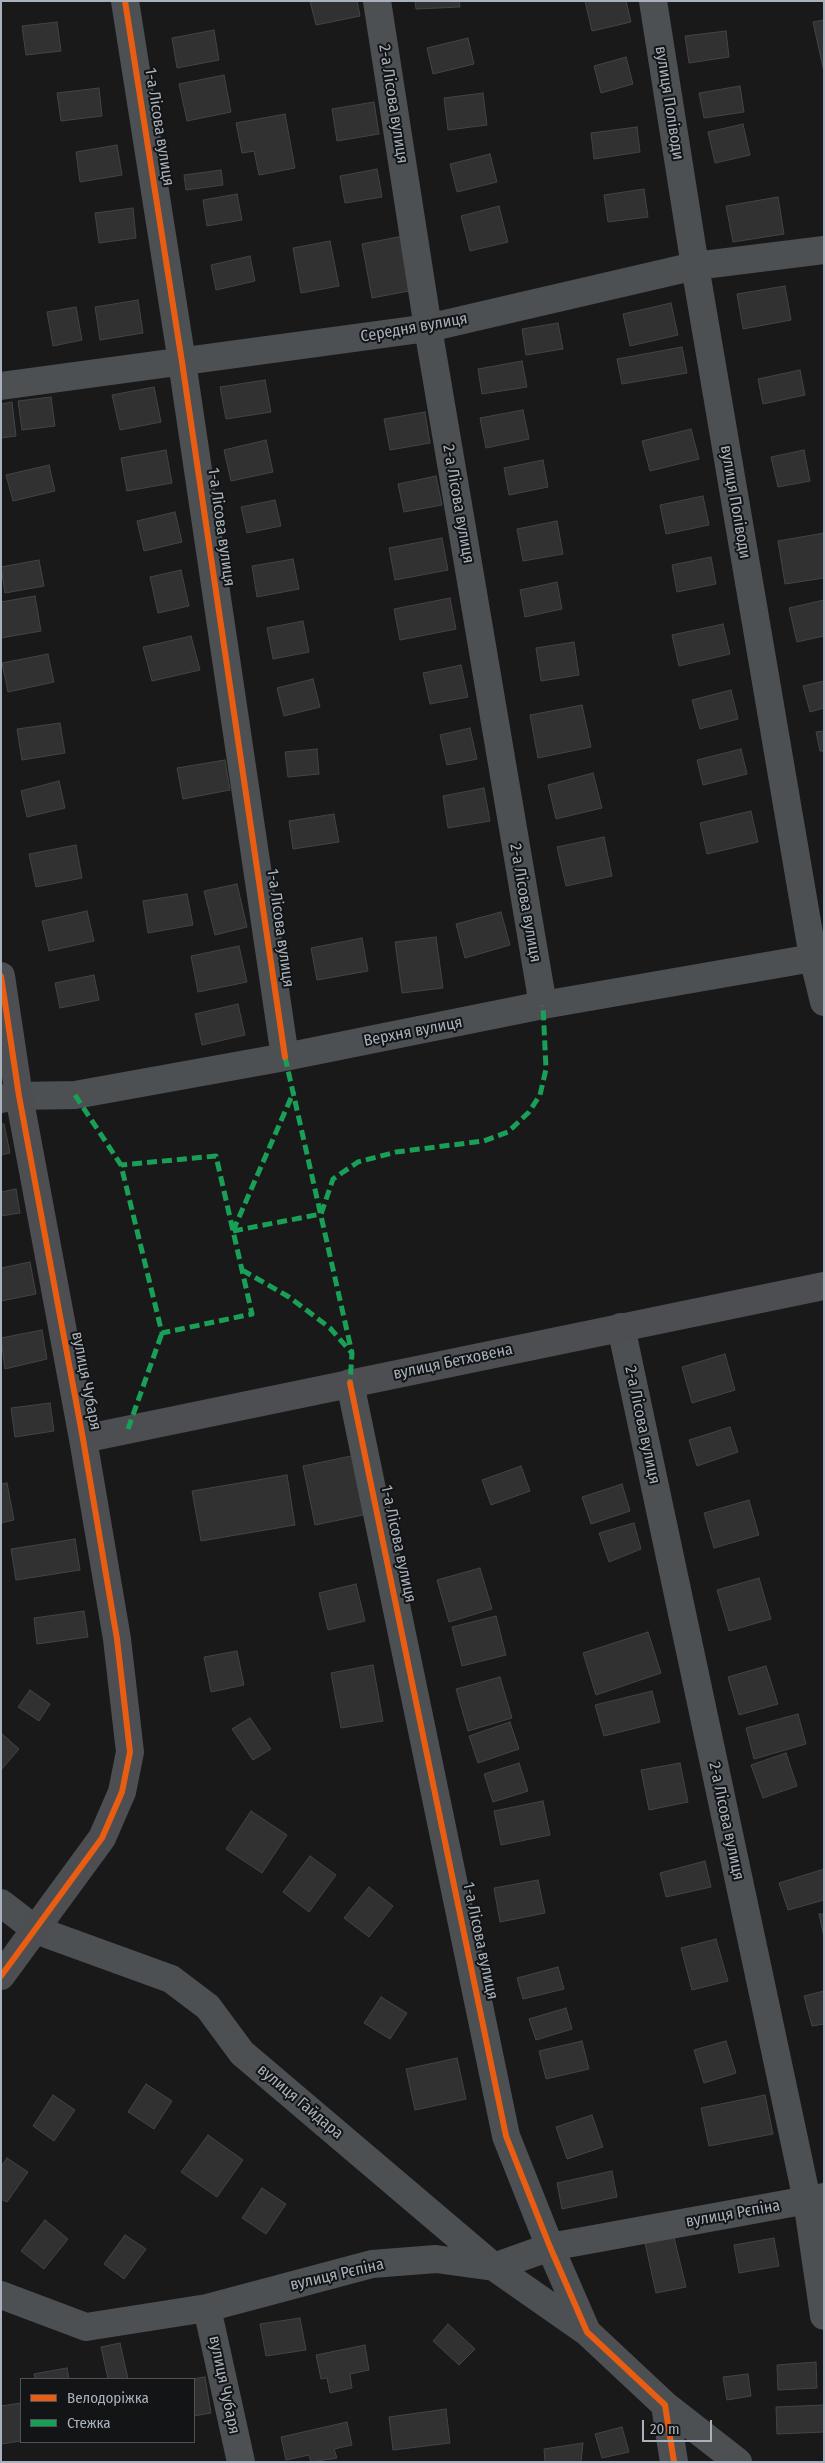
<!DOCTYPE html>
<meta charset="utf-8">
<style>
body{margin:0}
#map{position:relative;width:825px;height:2463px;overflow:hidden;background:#19191a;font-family:"Fira Sans Condensed",sans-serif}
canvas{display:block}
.frame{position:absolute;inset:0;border:2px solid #a9b2bc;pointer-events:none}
.legend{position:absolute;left:20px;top:2378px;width:175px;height:65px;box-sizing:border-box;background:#131416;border:1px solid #4f5358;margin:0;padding:6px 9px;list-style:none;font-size:15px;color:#a9b2bc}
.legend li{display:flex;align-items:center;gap:10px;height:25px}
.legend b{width:25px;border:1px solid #4f5358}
.scale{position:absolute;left:642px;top:2420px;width:70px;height:22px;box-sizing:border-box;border:2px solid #a9b2bc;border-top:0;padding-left:6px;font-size:15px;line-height:18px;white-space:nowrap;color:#a9b2bc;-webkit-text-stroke:4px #131416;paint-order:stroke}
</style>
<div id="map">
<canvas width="825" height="2463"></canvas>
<div class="frame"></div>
<ul class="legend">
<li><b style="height:6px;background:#e95d12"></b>Велодоріжка</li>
<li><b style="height:6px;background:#1a9f57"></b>Стежка</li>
</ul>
<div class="scale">20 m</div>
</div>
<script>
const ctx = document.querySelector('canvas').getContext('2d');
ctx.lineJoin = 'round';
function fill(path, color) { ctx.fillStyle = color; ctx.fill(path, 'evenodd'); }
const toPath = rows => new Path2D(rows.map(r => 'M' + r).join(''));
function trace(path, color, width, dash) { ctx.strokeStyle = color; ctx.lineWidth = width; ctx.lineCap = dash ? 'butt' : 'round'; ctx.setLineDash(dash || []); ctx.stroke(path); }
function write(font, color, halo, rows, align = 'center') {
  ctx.font = font + ' "Fira Sans Condensed",sans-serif'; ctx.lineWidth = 4; ctx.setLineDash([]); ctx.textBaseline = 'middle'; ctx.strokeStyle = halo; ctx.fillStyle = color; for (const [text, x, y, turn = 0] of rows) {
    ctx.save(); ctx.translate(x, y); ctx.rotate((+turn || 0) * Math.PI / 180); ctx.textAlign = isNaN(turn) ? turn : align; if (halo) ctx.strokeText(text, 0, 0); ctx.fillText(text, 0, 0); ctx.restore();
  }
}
const building = toPath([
 [310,1,357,1,360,16,316,25,310,1],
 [415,1,459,1,460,7,416,9,415,1],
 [585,1,626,1,631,22,592,31,585,1],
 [824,20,824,72,813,22,824,20],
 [57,22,61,51,26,55,22,26,57,22],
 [214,30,219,60,177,68,172,38,214,30],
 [726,31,729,57,689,63,685,36,726,31],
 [468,38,474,64,433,74,427,48,468,38],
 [626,57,633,84,601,93,594,66,626,57],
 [224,75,231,112,187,121,179,84,224,75],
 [740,86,744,112,704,118,699,93,740,86],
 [99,88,102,116,61,121,57,93,99,88],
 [483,93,487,125,448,130,444,98,483,93],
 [374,102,379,134,337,141,332,109,374,102],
 [285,114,295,168,259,175,254,151,242,153,236,123,285,114],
 [743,124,750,155,715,163,708,132,743,124],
 [637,127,640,152,594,159,591,133,637,127],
 [117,145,122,175,80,182,76,152,117,145],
 [490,154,497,182,457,192,450,164,490,154],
 [377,169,382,197,345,203,340,176,377,169],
 [221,170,223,185,186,190,184,175,221,170],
 [644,189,648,217,608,222,604,195,644,189],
 [237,194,242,220,207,226,203,200,237,194],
 [778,197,784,234,733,242,726,206,778,197],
 [499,206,508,242,470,251,461,216,499,206],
 [133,208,136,238,99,243,95,213,133,208],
 [403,236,414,290,372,298,362,244,403,236],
 [330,241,339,286,301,293,293,248,330,241],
 [250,256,255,281,216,290,211,265,250,256],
 [785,286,791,320,743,329,737,294,785,286],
 [138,300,143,333,100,340,95,307,138,300],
 [671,303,678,335,630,346,623,314,671,303],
 [76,307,82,340,53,346,47,312,76,307],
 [558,323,563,349,526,355,522,329,558,323],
 [682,347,687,373,622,384,617,359,682,347],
 [522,361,527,387,482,394,478,369,522,361],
 [800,370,805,395,763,404,758,379,800,370],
 [265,380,271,412,226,419,220,387,265,380],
 [154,387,161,422,120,430,112,395,154,387],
 [51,397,55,426,22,430,18,401,51,397],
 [12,402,16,436,1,438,1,404,12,402],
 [523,410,529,439,486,448,480,418,523,410],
 [425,412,430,443,390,450,384,419,425,412],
 [691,429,699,459,650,471,642,441,691,429],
 [266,440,273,472,231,481,224,450,266,440],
 [166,450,172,483,127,491,121,458,166,450],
 [804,450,810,481,778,487,771,457,804,450],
 [543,460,548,487,509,495,504,468,543,460],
 [49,465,55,491,13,501,6,475,49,465],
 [436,476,442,505,404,512,398,484,436,476],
 [703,496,709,525,666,534,660,505,703,496],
 [275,500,281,526,247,533,241,507,275,500],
 [175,512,182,542,144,551,137,521,175,512],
 [557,521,563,554,523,561,517,529,557,521],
 [824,533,824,578,785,584,778,541,824,533],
 [442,538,448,570,395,580,389,548,442,538],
 [711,557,716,584,677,592,672,565,711,557],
 [293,559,299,589,257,597,252,566,293,559],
 [39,560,44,586,5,593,1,567,39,560],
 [181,570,189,606,158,613,150,577,181,570],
 [557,582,562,609,525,617,520,590,557,582],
 [35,596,41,631,1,638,1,602,35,596],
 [450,598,456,629,400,640,394,609,450,598],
 [824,600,824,636,797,642,789,608,824,600],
 [303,621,309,652,273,659,267,628,303,621],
 [723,624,730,654,679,666,672,635,723,624],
 [191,636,200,670,152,681,143,647,191,636],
 [574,642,579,675,541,681,536,648,574,642],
 [48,654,54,682,8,692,2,663,48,654],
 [461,665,468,697,430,704,423,673,461,665],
 [313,679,320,707,284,716,277,688,313,679],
 [824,681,824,708,810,712,803,686,824,681],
 [731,690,738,719,700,729,692,700,731,690],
 [582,705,591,747,538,758,530,715,582,705],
 [60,723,65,753,22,760,17,729,60,723],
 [470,728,477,759,447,765,440,735,470,728],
 [824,731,824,751,820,751,816,732,824,731],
 [317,749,319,774,288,777,285,752,317,749],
 [741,749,747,774,703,785,697,760,741,749],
 [225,760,230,790,183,799,177,768,225,760],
 [593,773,602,808,556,819,548,785,593,773],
 [59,781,65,808,27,817,21,791,59,781],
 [484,788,490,821,448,828,443,796,484,788],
 [751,811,758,842,707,854,700,823,751,811],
 [334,814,339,842,293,849,289,821,334,814],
 [604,837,612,876,566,886,557,847,604,837],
 [76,845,82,878,36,887,29,854,76,845],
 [237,884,247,927,215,935,204,891,237,884],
 [187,894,193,925,148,933,143,901,187,894],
 [87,911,94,941,49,951,42,921,87,911],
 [501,912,510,945,465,958,456,924,501,912],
 [436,937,443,988,402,993,395,942,436,937],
 [362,938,368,971,317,980,311,948,362,938],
 [239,946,247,982,198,992,191,956,239,946],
 [94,975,99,1000,60,1008,55,983,94,975],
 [238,1004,245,1035,202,1045,195,1014,238,1004],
 [1,1124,4,1124,10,1153,1,1155,1,1124],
 [16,1189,20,1213,1,1216,1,1192,16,1189],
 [30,1262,36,1294,1,1301,1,1268,30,1262],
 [42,1330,47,1359,5,1369,1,1338,42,1330],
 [725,1354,735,1390,692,1403,682,1367,725,1354],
 [50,1403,54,1431,15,1437,11,1408,50,1403],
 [730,1427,738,1452,697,1466,689,1440,730,1427],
 [356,1455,368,1514,315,1525,303,1466,356,1455],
 [521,1466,530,1491,491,1505,482,1480,521,1466],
 [287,1475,295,1525,201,1541,192,1491,287,1475],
 [7,1483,14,1520,1,1523,1,1484,7,1483],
 [622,1484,630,1511,591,1524,582,1497,622,1484],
 [749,1500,759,1535,714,1548,704,1513,749,1500],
 [634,1523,641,1549,609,1562,599,1533,634,1523],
 [75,1539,80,1570,16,1580,11,1549,75,1539],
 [480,1568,492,1609,449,1622,437,1580,480,1568],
 [759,1578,771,1619,729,1631,717,1590,759,1578],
 [356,1584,365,1621,328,1630,319,1593,356,1584],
 [84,1611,88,1637,37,1644,34,1618,84,1611],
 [496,1616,506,1655,462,1666,452,1627,496,1616],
 [648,1632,661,1673,596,1695,583,1653,648,1632],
 [237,1651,244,1685,211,1692,204,1657,237,1651],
 [373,1665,383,1721,341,1728,331,1673,373,1665],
 [766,1666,778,1704,739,1715,728,1677,766,1666],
 [500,1677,512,1718,468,1731,456,1689,500,1677],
 [30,1690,50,1704,39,1721,18,1707,30,1690],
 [652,1691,660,1722,604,1736,595,1705,652,1691],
 [798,1714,806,1744,754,1759,746,1728,798,1714],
 [250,1718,271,1749,253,1760,232,1729,250,1718],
 [510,1722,519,1749,478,1763,469,1736,510,1722],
 [1,1733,19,1749,1,1770,1,1733],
 [786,1753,797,1786,763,1798,751,1765,786,1753],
 [519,1763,528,1791,493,1802,484,1774,519,1763],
 [680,1763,688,1802,649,1810,641,1770,680,1763],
 [543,1801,550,1835,501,1845,494,1811,543,1801],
 [251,1811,287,1835,262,1873,226,1849,251,1811],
 [310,1856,336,1875,309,1912,283,1892,310,1856],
 [705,1861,711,1887,666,1897,660,1873,705,1861],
 [824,1869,824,1900,788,1910,779,1883,824,1869],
 [538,1880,545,1913,500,1922,494,1888,538,1880],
 [369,1887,393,1906,369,1937,344,1918,369,1887],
 [819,1914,824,1914,824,1937,819,1914],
 [716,1939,728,1981,692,1990,681,1948,716,1939],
 [558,1967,564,1989,523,1999,517,1978,558,1967],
 [824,1991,824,2024,812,2026,804,1996,824,1991],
 [381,1997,407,2013,390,2039,364,2023,381,1997],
 [566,2008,572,2029,536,2040,529,2019,566,2008],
 [582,2041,589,2069,546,2079,539,2051,582,2041],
 [726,2041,736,2073,704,2083,694,2050,726,2041],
 [457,2058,466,2099,415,2110,406,2069,457,2058],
 [146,2084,172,2101,154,2129,128,2112,146,2084],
 [53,2095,75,2110,54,2141,33,2126,53,2095],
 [765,2095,773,2134,709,2146,701,2108,765,2095],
 [592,2115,603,2147,567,2159,556,2127,592,2115],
 [208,2135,243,2160,217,2197,181,2172,208,2135],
 [7,2158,28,2172,7,2202,1,2199,1,2167,7,2158],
 [612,2171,617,2197,562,2209,557,2183,612,2171],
 [262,2188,286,2204,266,2234,242,2218,262,2188],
 [45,2220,68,2239,44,2269,21,2251,45,2220],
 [125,2235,146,2249,124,2279,104,2264,125,2235],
 [674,2237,686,2287,656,2293,645,2243,674,2237],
 [774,2238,779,2266,739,2273,734,2245,774,2238],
 [300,2318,306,2350,266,2356,260,2324,300,2318],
 [448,2324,475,2349,459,2365,433,2341,448,2324],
 [120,2343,128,2379,108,2379,101,2347,120,2343],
 [365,2345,369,2370,350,2374,352,2388,330,2393,327,2378,321,2379,316,2355,365,2345],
 [816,2362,817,2388,778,2390,777,2365,816,2362],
 [67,2368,69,2379,35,2379,34,2374,67,2368],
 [748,2374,751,2396,727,2400,723,2377,748,2374],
 [205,2377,211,2413,194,2416,192,2379,205,2377],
 [21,2403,21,2441,1,2444,1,2406,21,2403],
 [824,2405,824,2432,777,2434,776,2407,824,2405],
 [446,2409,450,2443,393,2450,389,2417,446,2409],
 [347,2422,352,2445,334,2449,337,2458,311,2462,309,2455,286,2460,281,2437,347,2422],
 [622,2427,629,2452,602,2458,595,2434,622,2427],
 [583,2443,581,2462,545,2462,544,2449,583,2443]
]);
fill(building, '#313132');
trace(building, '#424446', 1);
trace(toPath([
 [125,1,182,362,285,1057],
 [377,1,428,328,543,1005],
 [653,1,695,266,813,957,824,1002],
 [1,386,428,328,695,266,824,250],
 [1,1099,19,1096,75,1095,285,1057,543,1005,824,956],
 [621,1327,807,2200,824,2316],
 [350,1383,506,2136,550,2247,587,2332,665,2405,674,2462],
 [1,1903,36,1930,171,1979,208,2007,242,2053,494,2267,587,2332],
 [1,2295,86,2327,207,2308,372,2264,436,2259,494,2267,550,2247,824,2197],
 [207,2308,241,2462],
 [665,2405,738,2462]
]), '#4d5053', 28);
trace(toPath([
 [1,976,19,1096,83,1439,117,1639,130,1752,122,1792,102,1838,1,1976],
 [83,1439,824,1286]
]), '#4c4e51', 28);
trace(toPath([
 [285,1057,352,1353,350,1383],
 [75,1095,121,1165,162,1333,252,1314,216,1156,121,1165],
 [233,1231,321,1214,333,1179,358,1162,396,1152,484,1141,508,1132,529,1112,540,1095,546,1069,543,1005],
 [233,1231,294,1091],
 [242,1270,289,1297,330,1328,351,1352],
 [128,1429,162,1333]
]), '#1a9f57', 5, [10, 5]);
trace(toPath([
 [125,1,182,362,285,1057],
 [1,976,19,1096,83,1439,117,1639,130,1752,122,1792,102,1838,1,1976],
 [350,1383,506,2136,550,2247,587,2332,665,2405,674,2462]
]), '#e95d12', 6);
write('16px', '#a9b2bc', '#131416', [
 ["вулиця Поліводи",669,103,81],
 ["2-а Лісова вулиця",393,104,81],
 ["1-а Лісова вулиця",159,127,81],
 ["Середня вулиця",414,328,-10],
 ["вулиця Поліводи",735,502,80],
 ["2-а Лісова вулиця",458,504,80],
 ["1-а Лісова вулиця",221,527,82],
 ["2-а Лісова вулиця",525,903,80],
 ["1-а Лісова вулиця",280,928,82],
 ["Верхня вулиця",413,1032,-11],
 ["вулиця Бетховена",453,1362,-12],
 ["вулиця Чубаря",86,1381,79],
 ["2-а Лісова вулиця",642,1425,78],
 ["1-а Лісова вулиця",398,1544,78],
 ["2-а Лісова вулиця",726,1821,78],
 ["1-а Лісова вулиця",480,1941,78],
 ["вулиця Гайдара",300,2102,40],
 ["вулиця Рєпіна",733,2214,-10],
 ["вулиця Рєпіна",337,2275,-13],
 ["вулиця Чубаря",224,2385,78]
]);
</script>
